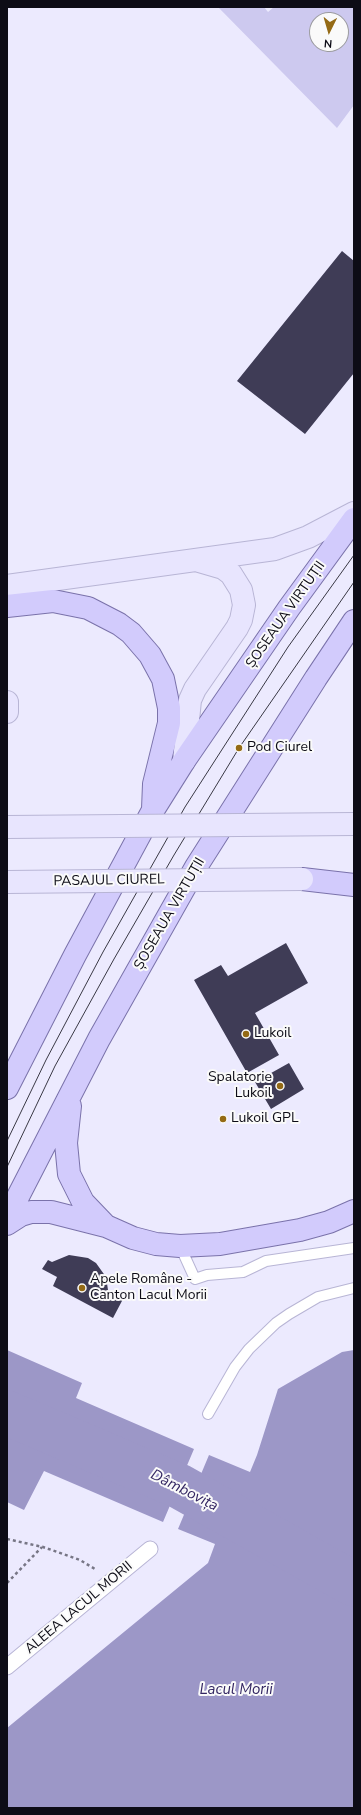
<!DOCTYPE html>
<meta charset="utf-8">
<style>
body{margin:0}
#map{position:relative;width:361px;height:1815px;overflow:hidden;background:#eceafe;font-family:"Nunito Sans",sans-serif}
canvas{display:block}
.frame{position:absolute;inset:0;border:8px solid #0d0c16;pointer-events:none}
.north{position:absolute;left:309px;top:12px;width:40px;height:40px;box-sizing:border-box;background:#fafafa;border:1px solid #9b9b9f;border-radius:50%;rotate:185deg;font-size:11px;font-weight:700;line-height:16px;text-align:center;color:#0d0c16}
.north::after{content:'';display:block;margin:auto;width:14px;height:18px;background:#946a15;clip-path:polygon(50% 0,100% 100%,50% 72%,0 100%)}
</style>
<div id="map">
<canvas width="361" height="1815"></canvas>
<div class="frame"></div>
<div class="north">N</div>
</div>
<script>
const ctx = document.querySelector('canvas').getContext('2d');
ctx.lineJoin = 'round';
function fill(path, color) { ctx.fillStyle = color; ctx.fill(path, 'evenodd'); }
const toPath = rows => new Path2D(rows.map(r => 'M' + r).join(''));
function trace(path, color, width, dash) { ctx.strokeStyle = color; ctx.lineWidth = width; ctx.lineCap = dash ? 'butt' : 'round'; ctx.setLineDash(dash || []); ctx.stroke(path); }
function write(font, color, halo, rows, align = 'center') {
  ctx.font = font + ' "Nunito Sans",sans-serif'; ctx.lineWidth = 4; ctx.setLineDash([]); ctx.textBaseline = 'middle'; ctx.strokeStyle = halo; ctx.fillStyle = color; for (const [text, x, y, turn = 0] of rows) {
    ctx.save(); ctx.translate(x, y); ctx.rotate((+turn || 0) * Math.PI / 180); ctx.textAlign = isNaN(turn) ? turn : align; if (halo) ctx.strokeText(text, 0, 0); ctx.fillText(text, 0, 0); ctx.restore();
  }
}
fill(toPath([
 [218,7,264,7,268,12,274,7,354,7,354,105,337,128],
 [317,20,341,20,341,44,317,44]
]), '#cdc9ef');
fill(toPath([
 [7,1350,82,1383,76,1398,194,1449,163,1522,44,1471,24,1510,7,1502],
 [354,1350,354,1808,7,1808,7,1728,208,1563,215,1544,178,1529,209,1455,250,1472,257,1455,278,1389,342,1352]
]), '#9c97c7');
trace(toPath([
 [7,1413,179,1486,354,1584]
]), '#9c97c7', 45);
fill(toPath([
 [342,251,354,261,354,373,305,434,237,381],
 [286,943,308,983,255,1013,279,1055,247,1073,194,980,221,965,228,976],
 [289,1063,304,1089,271,1109,255,1082],
 [69,1255,88,1258,96,1263,106,1277,108,1290,123,1299,113,1318,53,1286,57,1277,42,1269,48,1260,52,1262]
]), '#3f3c56');
const service = toPath([
 [180,1246,195,1279,207,1275,243,1272,266,1261,354,1248],
 [208,1414,235,1367,249,1349,276,1323,289,1314,318,1297,354,1288]
]);
const pedestrian = toPath([
 [7,1667,150,1549]
]);
const secondary = toPath([
 [7,586,275,549,308,537,354,513],
 [7,702,7,712],
 [184,761,190,700,195,689,237,628,241,620,244,605,241,590,231,574,223,568,199,561]
]);
const primary = toPath([
 [7,606,53,601,88,608,119,624,131,633,150,655,163,679,169,708,169,723,154,784,153,809],
 [302,879,354,885],
 [7,1088,75,955,152,812,184,761,289,608,354,519],
 [70,1106,66,1143,69,1174,83,1202,106,1226],
 [7,1218,99,1039,196,867,316,678,354,621],
 [7,1224,21,1215,31,1212,51,1212,106,1226,133,1238,156,1244,180,1246,220,1244,300,1230,329,1222,354,1211]
]);
trace(service, '#b8b5d5', 12);
trace(pedestrian, '#b8b5d5', 17);
trace(secondary, '#b8b5d5', 24);
trace(primary, '#7a72aa', 24);
trace(toPath([
 [7,1539,43,1547,80,1560,95,1569],
 [7,1583,42,1547]
]), '#777685', 2.5, [3, 3]);
trace(service, '#fff', 10);
trace(pedestrian, '#fff', 15);
trace(secondary, '#e8e5fe', 22);
trace(primary, '#d2cbfc', 22);
trace(toPath([
 [7,1141,46,1060,103,952,185,807,288,647,354,555],
 [7,1167,55,1066,114,959,174,855,239,748,354,582]
]), '#393844', 1);
const secondaryBridge = toPath([
 [7,827,354,824],
 [7,882,302,879]
]);
trace(secondaryBridge, '#b8b5d5', 24, []);
trace(secondaryBridge, '#e8e5fe', 22);
for (const [x, y, r, color] of [
 [239,748,4,"#946a15"],
 [246,1034,4,"#946a15"],
 [280,1086,4,"#946a15"],
 [223,1119,4,"#946a15"],
 [82,1288,4,"#946a15"]
]) { const dot = new Path2D(); dot.arc(x, y, r, 0, 2 * Math.PI); ctx.fillStyle = color; ctx.fill(dot); trace(dot, '#fafafa', 1.5); }
write('14px', '#0d0c16', '#fafafa', [
 ["ȘOSEAUA VIRTUȚII",286,615,-55],
 ["PASAJUL CIUREL",109,881,-1],
 ["ȘOSEAUA VIRTUȚII",170,914,-60],
 ["ALEEA LACUL MORII",79,1608,-40]
]);
write('14px', '#0d0c16', '#fafafa', [
 ["Pod Ciurel",247,748],
 ["Lukoil",254,1034],
 ["Spalatorie",272,1078,"right"],
 ["Lukoil",272,1094,"right"],
 ["Lukoil GPL",231,1119],
 ["Apele Române -",90,1280],
 ["Canton Lacul Morii",90,1296]
], 'left');
write('italic 15px', '#332662', '#fafafa', [
 ["Dâmbovița",184,1491,27],
 ["Lacul Morii",236,1690]
]);
</script>
